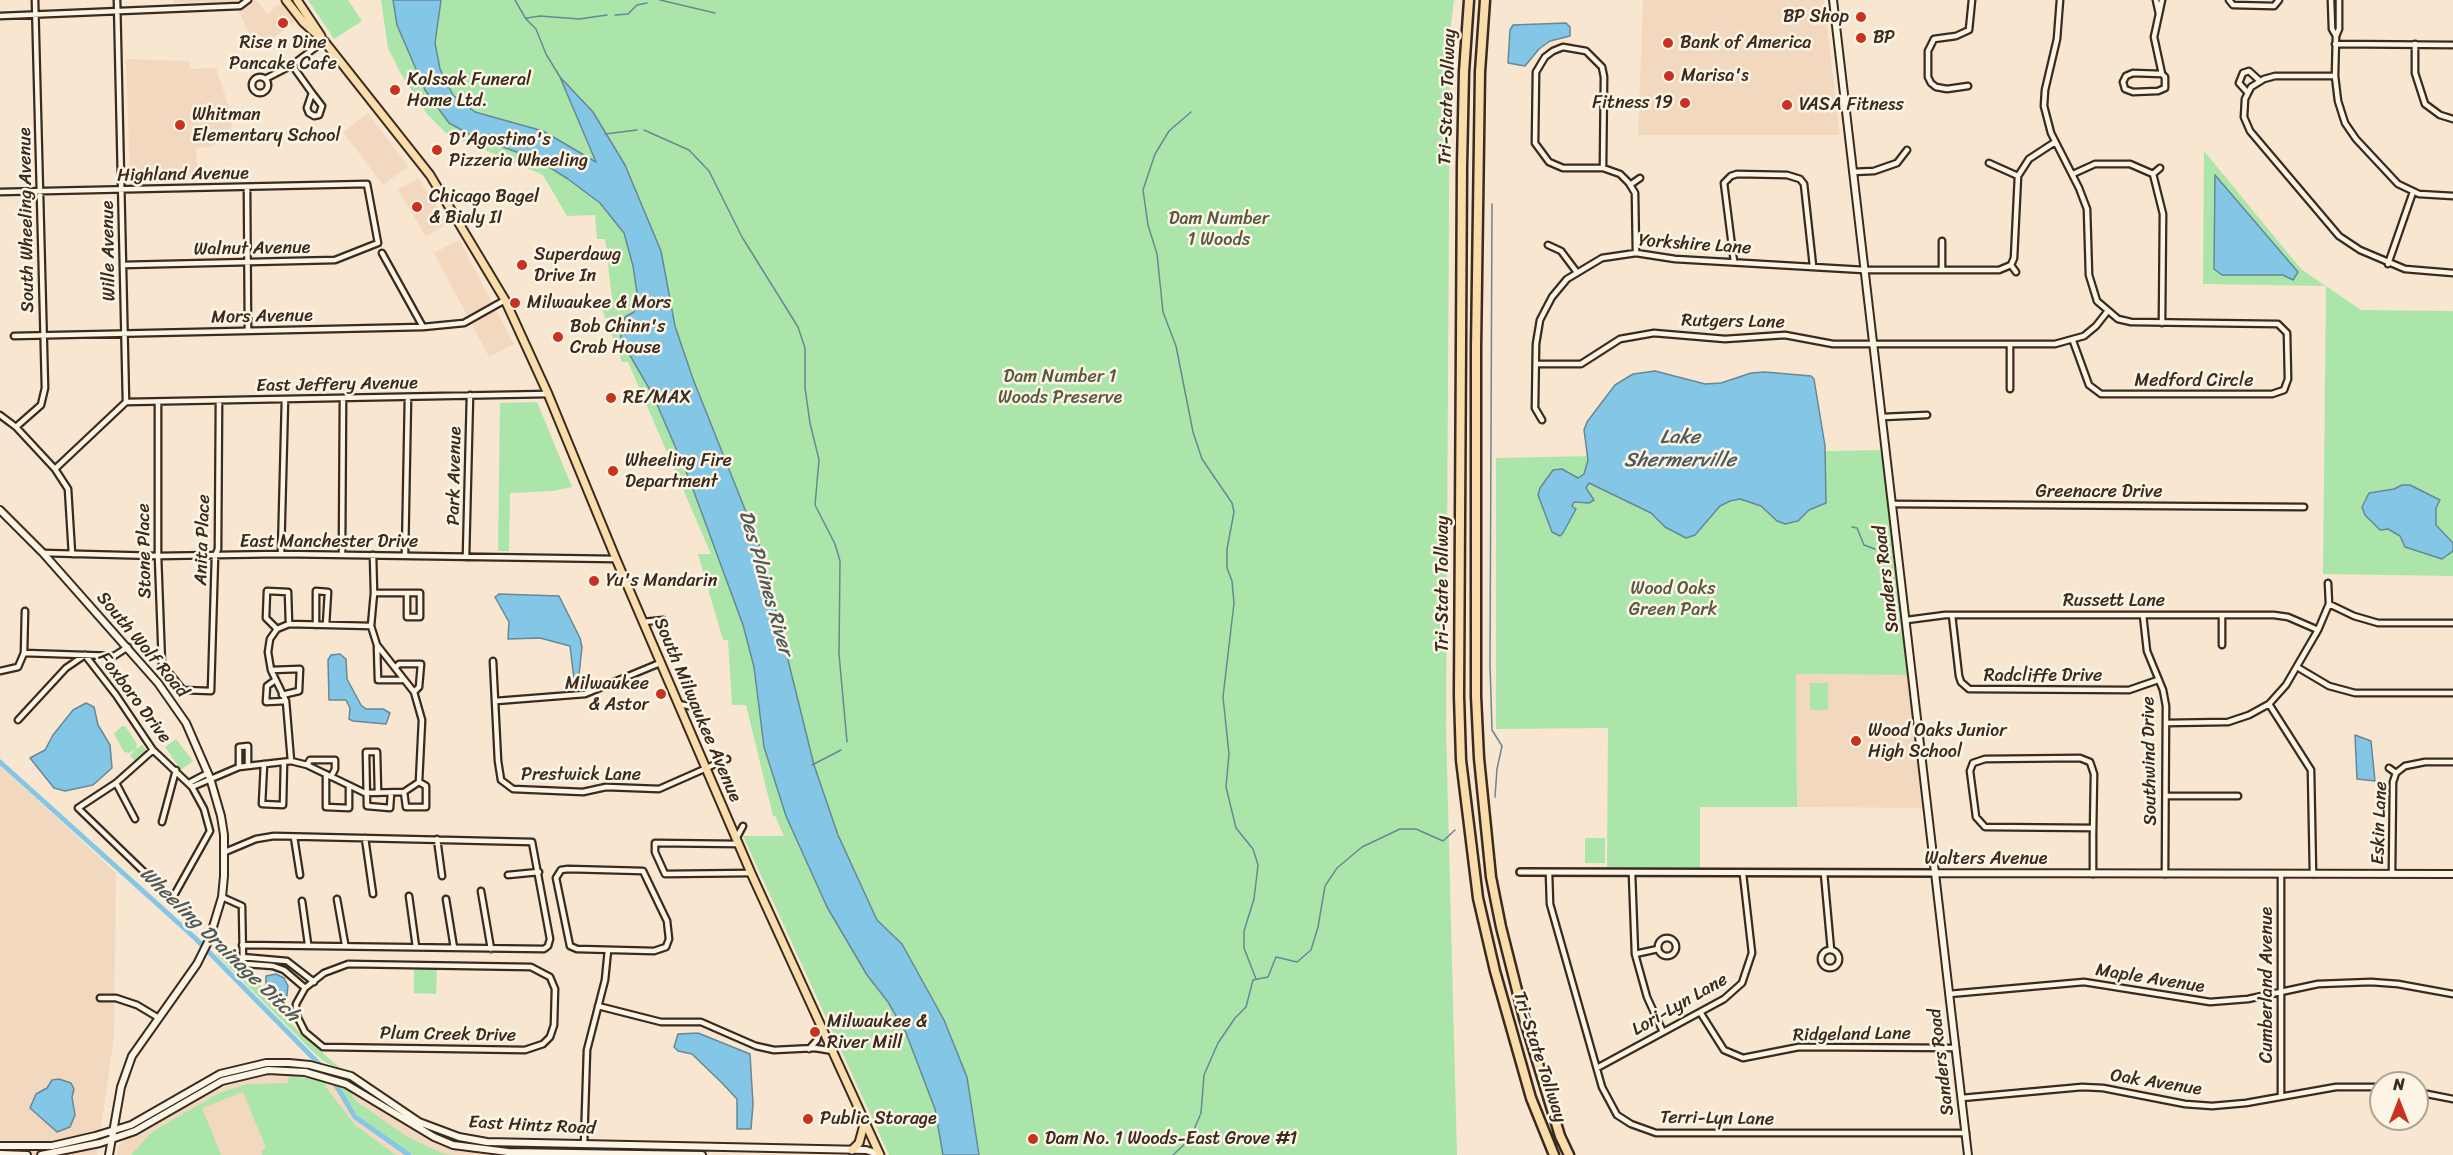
<!DOCTYPE html>
<style>
body{margin:0}
#map{position:relative;width:2453px;height:1155px;overflow:hidden;background:#f9e6d1;font-family:Sriracha,sans-serif}
canvas{display:block}
.north{position:absolute;left:2369px;top:1071px;width:60px;height:60px;box-sizing:border-box;background:#fcf5e5;border:2px solid #afa495;border-radius:50%;rotate:0deg;font-size:16px;font-weight:700;line-height:24px;text-align:center;color:#3b2a1e}
.north::after{content:'';display:block;margin:auto;width:21px;height:27px;background:#c8321e;clip-path:polygon(50% 0,100% 100%,50% 72%,0 100%)}
</style>
<div id="map">
<canvas width="2453" height="1155"></canvas>
<div class="north">N</div>
</div>
<script>
const ctx = document.querySelector('canvas').getContext('2d');
ctx.lineJoin = 'round';
function fill(path, color) { ctx.fillStyle = color; ctx.fill(path, 'evenodd'); }
const toPath = rows => new Path2D(rows.map(r => 'M' + r).join(''));
function trace(path, color, width, dash) { ctx.strokeStyle = color; ctx.lineWidth = width; ctx.lineCap = dash ? 'butt' : 'round'; ctx.setLineDash(dash || []); ctx.stroke(path); }
function write(font, color, halo, rows, align = 'center') {
  ctx.font = font + ' Sriracha,sans-serif'; ctx.lineWidth = 5; ctx.setLineDash([]); ctx.textBaseline = 'middle'; ctx.strokeStyle = halo; ctx.fillStyle = color; for (const [text, x, y, turn = 0] of rows) {
    ctx.save(); ctx.translate(x, y); ctx.rotate((+turn || 0) * Math.PI / 180); ctx.textAlign = isNaN(turn) ? turn : align; if (halo) ctx.strokeText(text, 0, 0); ctx.fillText(text, 0, 0); ctx.restore();
  }
}
fill(toPath([
 [174,0,256,0,267,14,281,3,296,21,274,37,255,45,234,2,174,3],
 [1643,0,1824,0,1840,135,1638,135],
 [126,59,189,61,190,69,216,68,232,116,231,134,212,146,196,149,198,179,130,180],
 [368,113,408,166,383,185,343,132],
 [418,178,448,223,426,237,398,190],
 [459,240,514,344,489,357,434,253],
 [1796,674,1908,675,1924,808,1797,807],
 [0,765,116,873,114,1037,97,1155,0,1155],
 [285,1073,317,1077,345,1088,344,1086,430,1139,458,1150,487,1155,117,1155,118,1147,127,1138,205,1094,258,1075]
]), '#f3d8c0');
fill(toPath([
 [308,0,348,0,362,21,334,39],
 [381,0,1454,0,1450,33,1446,729,1457,1155,889,1155,743,836,784,836,775,816,773,816,746,705,732,705,728,640,723,640,698,554,711,554,628,362,622,362,602,309,613,307,605,239,597,239,595,215,567,216,543,175,447,134,427,114,401,74,388,48],
 [2204,151,2301,269,2361,310,2453,311,2453,576,2323,574,2326,286,2203,284],
 [537,402,572,487,553,491,510,493,509,551,498,551,500,403],
 [1882,450,1908,675,1796,674,1797,807,1700,807,1700,871,1607,870,1608,728,1496,729,1496,458],
 [1810,683,1828,683,1828,710,1810,710],
 [122,726,126,727,137,744,136,749,142,745,147,751,135,761,130,755,136,749,129,753,124,752,114,734],
 [176,739,193,761,181,770,165,747],
 [1585,838,1605,838,1605,863,1585,863],
 [216,951,238,966,254,971,260,979,262,992,301,1034,340,1068,326,1063,313,1052,216,954],
 [414,967,437,967,436,994,414,993],
 [289,1076,327,1081,325,1086,355,1125,396,1155,262,1155,261,1151,266,1148,243,1092,202,1108,221,1155,131,1155,152,1132,219,1093,247,1084,288,1083],
 [339,1086,348,1089,356,1101,406,1136,444,1154,457,1155,414,1155,398,1145,358,1116]
]), '#abe5aa');
const water = toPath([
 [393,0,441,0,435,43,440,69,453,95,475,112,543,131,596,162,560,77,593,112,625,165,661,251,675,326,693,379,760,547,814,765,838,835,877,920,902,944,944,1020,967,1077,979,1155,943,1155,935,1109,906,1033,888,1002,867,975,827,907,786,816,764,747,754,667,743,625,690,481,653,395,621,340,621,333,629,334,633,330,624,323,625,317,634,312,637,293,633,266,624,233,600,203,568,179,538,160,471,135,449,123,425,90,397,25,393,0],
 [1566,23,1570,27,1570,36,1550,41,1539,49,1525,66,1508,63,1510,30,1513,25,1566,23],
 [2215,175,2298,272,2293,280,2283,275,2222,275,2214,269,2215,175],
 [1655,371,1705,384,1721,383,1751,373,1765,372,1811,376,1814,379,1825,446,1826,503,1809,510,1798,521,1785,524,1777,521,1761,506,1740,499,1730,501,1720,506,1695,535,1686,538,1665,527,1651,513,1589,483,1586,488,1594,500,1589,503,1574,502,1572,506,1576,509,1563,533,1560,536,1552,532,1538,495,1540,488,1553,470,1562,469,1578,478,1584,474,1588,460,1584,430,1587,422,1615,385,1633,374,1655,371],
 [2402,485,2410,485,2440,500,2436,508,2436,525,2453,543,2453,551,2442,559,2405,547,2400,536,2388,529,2380,530,2365,515,2362,507,2369,493,2394,489,2402,485],
 [499,594,559,596,580,638,582,647,578,684,574,679,570,646,540,638,508,639,509,622,495,597,499,594],
 [340,654,346,659,347,679,361,705,366,709,383,709,390,713,386,724,353,721,349,719,350,708,346,700,329,700,328,660,331,655,340,654],
 [86,703,94,707,98,725,110,745,112,768,93,785,65,791,54,788,30,758,45,750,53,735,73,710,86,703],
 [2355,735,2371,741,2375,781,2357,779,2355,735],
 [276,974,284,978,288,986,285,1012,266,990,266,976,276,974],
 [698,1033,750,1054,753,1104,751,1129,737,1129,737,1099,722,1083,692,1054,678,1051,674,1047,678,1034,698,1033],
 [59,1079,71,1083,74,1089,72,1097,75,1115,70,1127,57,1132,30,1108,36,1094,47,1088,52,1080,59,1079]
]);
fill(water, '#84c6e5');
trace(water, '#678895', 1.5);
trace(toPath([
 [515,0,526,19,536,29,546,54,560,77],
 [660,0,715,13],
 [615,15,628,14,637,5,647,3],
 [527,18,540,16,579,19,607,15],
 [1191,112,1169,131,1155,154,1143,190,1148,225,1157,254,1163,312,1176,346,1193,432,1202,459,1232,503,1234,512,1227,549,1227,568,1232,581,1234,603,1223,697,1229,754,1226,787,1236,828,1253,849,1258,865,1254,899,1244,931,1244,948,1256,979],
 [644,130,689,150,709,171,742,237,798,327,805,348,805,388,810,423,819,460,815,505,835,544,840,561,839,654,847,742],
 [605,134,637,130],
 [1492,204,1490,665,1492,730,1502,746,1497,769,1495,797],
 [1852,527,1857,528,1864,545,1875,549],
 [1880,551,1888,552],
 [812,765,841,750],
 [1173,1155,1190,1139,1201,1113,1204,1075,1218,1043,1235,1018,1246,1007,1253,980,1268,977,1276,957,1297,962,1311,950,1318,927,1325,886,1337,868,1362,847,1400,829,1416,829,1443,841,1455,830]
]), '#678895', 1.5);
trace(toPath([
 [0,762,195,938,330,1075,355,1117,409,1155]
]), '#84c6e5', 5);
const minor = toPath([
 [117,0,126,402],
 [2060,0,2057,39,2045,90,2044,106,2051,133,2079,188,2087,209,2089,275,2097,301,2118,319,2131,322,2278,324,2287,333,2288,379,2284,390,2272,394,2101,394,2089,385,2073,341],
 [2156,0,2159,14,2162,0],
 [2229,0,2233,5,2274,6,2279,0],
 [2331,0,2332,29,2336,36,2339,29,2339,0],
 [2159,14,2154,37,2162,74,2165,77,2165,88,2158,91,2133,92,2125,89,2123,82,2126,76,2133,73,2162,74],
 [0,16,240,6,248,0],
 [2336,36,2335,76,2338,101,2345,123,2356,139,2398,184,2419,194,2453,196],
 [2335,44,2453,45],
 [2415,44,2415,73,2425,104,2440,115,2453,119],
 [292,65,312,93,322,106,319,115,314,116,309,113,307,108,312,93],
 [2335,76,2275,76,2264,79,2251,87,2245,99,2244,117,2250,131,2339,236,2360,250,2405,269,2453,273],
 '252 85a8 8 0 1 1 16 0a8 8 0 1 1-16 0Z',
 [267,78,292,65,324,41],
 [1968,86,1947,89,1936,87,1931,83,1928,77,1928,51,1934,39,1956,36,1969,30,1972,0],
 [2248,93,2239,83,2243,73,2249,71,2260,81],
 [1989,163,2018,176],
 [1603,168,1604,77,1602,67,1586,51,1563,47,1553,51,1545,57,1536,72,1535,143,1549,162,1563,168,1603,168,1620,174,1629,183,1635,193,1636,253],
 [1853,172,1874,171,1897,163,1907,150],
 [2073,174,2095,164,2130,164,2153,174,2163,214,2162,323],
 [2153,174,2160,168],
 [1630,185,1640,178],
 [247,187,248,331],
 [0,192,367,184,378,243,335,260,123,265],
 [1942,241,1942,270],
 [1548,245,1561,251,1576,271],
 [382,253,423,327],
 [1734,262,1724,183,1731,176,1737,174,1787,175,1800,179,1804,184,1813,266],
 [2388,264,2413,192],
 [2016,272,2011,265,2014,258,2018,176,2029,159,2055,142],
 [14,336,423,327,464,323,505,300],
 [2010,344,2010,389],
 [1536,364,1581,364,1620,339,1654,333,1725,339,1785,335,1833,344,2055,344,2084,336,2096,326,2107,312],
 [126,402,548,394],
 [158,402,158,556,162,664,183,690,211,691,215,556,218,549,219,401],
 [0,415,16,427,55,469,68,489,72,554],
 [1883,417,1927,415],
 [1542,420,1535,408,1536,344,1540,320,1552,297,1567,279,1602,258,1636,253,1675,259,1864,270,1999,270,2011,265],
 [16,427,41,405,45,388,35,0],
 [55,469,126,402],
 [1893,504,2304,507],
 [43,553,158,556,281,554,616,559],
 [281,554,285,399],
 [342,554,343,398],
 [405,555,408,397],
 [466,557,470,395],
 [374,593,420,593,420,617,407,617,407,593],
 [2329,604,2354,616,2378,623,2453,623],
 [1952,615,1959,676,1961,682,1969,689,2129,690,2158,680],
 [2143,615,2147,651,2163,690,2166,706,2165,874],
 [2222,615,2222,645],
 [1907,620,1945,615,2274,615,2288,617,2318,630],
 [643,622,663,620],
 [316,625,316,591,328,592,326,625],
 [277,629,266,618,267,591,288,592,289,624],
 [377,647,378,680,402,680],
 [24,653,25,611],
 [85,655,116,695,153,750,192,787,204,809,210,831,172,899,78,808,116,783,153,750],
 [493,661,498,761,501,780,513,789,583,792,606,787,659,789,727,759],
 [2297,667,2329,686,2355,693,2453,693],
 [395,668,399,664,421,664,419,687,414,692],
 [271,670,300,669,299,691,282,695],
 [0,671,18,667,24,653,114,656,128,647],
 [274,681,267,686,266,702,286,701],
 [496,701,585,694,660,663],
 [678,704,689,706],
 [2269,704,2311,770,2313,874],
 [18,720,66,668,85,655],
 [2166,723,2228,722,2249,715,2269,704,2286,685,2318,630,2329,604,2328,583],
 [291,761,286,701,271,670,268,652,270,639,277,629,289,624,371,626],
 [264,764,262,804,283,805,284,762],
 [307,765,310,760,335,760,335,769,331,777],
 [239,767,239,747,248,746,248,765],
 [2389,768,2396,773,2405,766,2425,762,2453,762],
 [326,774,326,807,349,808,349,787],
 [116,783,135,819],
 [189,783,208,773],
 [192,787,239,767,291,761,307,765,365,793,404,792,419,782,422,720,414,692,377,645,371,626,374,593,373,555],
 [404,792,406,807,426,807,426,786,419,782],
 [378,793,377,752,366,752,367,806,390,808,391,793],
 [2166,796,2238,796],
 [162,822,176,770],
 [294,837,300,875],
 [365,838,373,894],
 [437,839,442,876],
 [736,839,743,826],
 [739,844,655,843,655,852,665,874,751,873],
 [225,852,256,839,274,836,532,842,550,939,548,946,544,949,242,945],
 [568,869,643,871,667,921,669,939,666,947,654,951,577,949,570,946,556,878,561,870,568,869],
 [1549,873,1550,904,1602,1087,1617,1115,1631,1124,1656,1133,1966,1133],
 [1632,873,1635,954,1647,997,1663,1032],
 [1824,873,1831,950],
 [2093,874,2093,834,2094,774,2090,762,2080,758,1985,759,1973,763,1970,771,1976,817,1985,827,2093,828],
 [2281,874,2281,1095],
 [2392,874,2393,782,2396,773],
 [508,875,539,872],
 [481,891,491,949],
 [409,896,416,947],
 [222,897,242,906,243,961,246,964,273,966,284,970,305,988],
 [337,899,345,944],
 [446,899,454,948],
 [302,901,308,944],
 '1658 947a9 9 0 1 1 18 0a9 9 0 1 1-18 0Z',
 '1821 959a9 9 0 1 1 18 0a9 9 0 1 1-18 0Z',
 [1635,954,1658,949],
 [242,957,287,961,314,982],
 [348,964,531,967,550,977,555,989,554,1025,550,1037,543,1044,525,1050,323,1047,305,1032,296,1014,296,1004,305,988,324,973,348,964],
 [1949,994,2084,982,2210,1002,2248,999,2318,984,2371,982,2398,984,2453,994],
 [100,998,116,998,137,1005,157,1017],
 [598,1006,661,1022,701,1022,756,1046,774,1050,815,1048,833,1051],
 [1700,1012,1724,1050,1743,1058,1799,1047,1956,1048],
 [809,1049,817,1040,821,1025],
 [1597,1068,1724,999,1742,983,1752,953,1743,874],
 [2417,1092,2453,1099],
 [1962,1098,2082,1087,2103,1088,2185,1104,2212,1106,2246,1103,2336,1087,2381,1087],
 [584,1145,587,1050,605,980,608,950]
]);
const tertiary = toPath([
 [1520,872,1937,873]
]);
const secondary = toPath([
 [1833,0,1968,1155],
 [0,510,43,553,158,683,186,723,210,778,221,816,224,835,224,876,222,897,209,940,197,964,132,1056,121,1087,109,1155],
 [1937,873,2453,874],
 [0,1146,52,1146,95,1136,131,1125,220,1074,266,1063,289,1063,310,1065,351,1076,419,1122,459,1137,487,1142,866,1150,879,1154],
 [0,1154,27,1155],
 [41,1155,100,1143,135,1131,222,1081,268,1070,305,1072,346,1084,434,1137,453,1145,508,1152,702,1155]
]);
const primary = toPath([
 [286,0,304,23,324,41,430,175,505,300,548,394,616,559,751,873,880,1155],
 [297,0,321,36],
 [852,1150,859,1143,865,1121]
]);
const motorway = toPath([
 [1469,0,1464,72,1462,165,1459,696,1461,760,1478,898,1495,971,1531,1098,1554,1155],
 [1485,0,1480,72,1476,348,1476,696,1479,758,1491,877,1501,927,1524,1018,1560,1136,1569,1155]
]);
trace(minor, '#3b2a1e', 9);
trace(tertiary, '#3b2a1e', 10);
trace(secondary, '#3b2a1e', 10);
trace(primary, '#3b2a1e', 11);
trace(motorway, '#3b2a1e', 13);
trace(minor, '#fcf5e5', 4.5);
trace(tertiary, '#fcf5e5', 5);
trace(secondary, '#fcf5e5', 6);
trace(primary, '#fbddab', 7);
trace(motorway, '#fbddab', 8);
for (const [x, y, r, color] of [
 [1861,17,6,"#c8321e"],
 [283,23,6,"#c8321e"],
 [1861,38,6,"#c8321e"],
 [1668,43,6,"#c8321e"],
 [1669,76,6,"#c8321e"],
 [395,90,6,"#c8321e"],
 [1685,103,6,"#c8321e"],
 [1787,105,6,"#c8321e"],
 [180,125,6,"#c8321e"],
 [437,150,6,"#c8321e"],
 [417,207,6,"#c8321e"],
 [522,265,6,"#c8321e"],
 [515,303,6,"#c8321e"],
 [558,337,6,"#c8321e"],
 [611,398,6,"#c8321e"],
 [613,471,6,"#c8321e"],
 [594,581,6,"#c8321e"],
 [661,694,6,"#c8321e"],
 [1856,741,6,"#c8321e"],
 [815,1032,6,"#c8321e"],
 [808,1119,6,"#c8321e"],
 [1033,1139,6,"#c8321e"]
]) { const dot = new Path2D(); dot.arc(x, y, r, 0, 2 * Math.PI); ctx.fillStyle = color; ctx.fill(dot); trace(dot, '#fcf5e5', 2); }
write('18px', '#3b2a1e', '#fcf5e5', [
 ["BP Shop",1849,17,"right"],
 ["BP",1873,38],
 ["Rise n Dine",283,43,"center"],
 ["Pancake Cafe",283,64,"center"],
 ["Bank of America",1680,43],
 ["Marisa's",1681,76],
 ["Kolssak Funeral",407,80],
 ["Home Ltd.",407,101],
 ["Fitness 19",1673,103,"right"],
 ["VASA Fitness",1799,105],
 ["Whitman",192,115],
 ["Elementary School",192,136],
 ["D'Agostino's",449,140],
 ["Pizzeria Wheeling",449,161],
 ["Chicago Bagel",429,197],
 ["& Bialy II",429,218],
 ["Superdawg",534,255],
 ["Drive In",534,276],
 ["Milwaukee & Mors",527,303],
 ["Bob Chinn's",570,327],
 ["Crab House",570,348],
 ["RE/MAX",623,398],
 ["Wheeling Fire",625,461],
 ["Department",625,482],
 ["Yu's Mandarin",606,581],
 ["Milwaukee",649,684,"right"],
 ["& Astor",649,705,"right"],
 ["Wood Oaks Junior",1868,731],
 ["High School",1868,752],
 ["Milwaukee &",827,1022],
 ["River Mill",827,1043],
 ["Public Storage",820,1119],
 ["Dam No. 1 Woods-East Grove #1",1045,1139]
], 'left');
write('18px', '#3b2a1e', '#fcf5e5', [
 ["Tri-State Tollway",1448,97,-88],
 ["Highland Avenue",183,175,-1],
 ["South Wheeling Avenue",27,220,-91],
 ["Yorkshire Lane",1695,245,4],
 ["Walnut Avenue",252,249,-1],
 ["Wille Avenue",109,251,-91],
 ["Mors Avenue",262,317,-1],
 ["Rutgers Lane",1733,322,1],
 ["Medford Circle",2194,381],
 ["East Jeffery Avenue",337,385,-1],
 ["Park Avenue",455,476,-89],
 ["Greenacre Drive",2099,492],
 ["Anita Place",203,540,-88],
 ["East Manchester Drive",329,542],
 ["Stone Place",145,551,-91],
 ["Sanders Road",1887,579,-97],
 ["Tri-State Tollway",1443,584,-90],
 ["Russett Lane",2114,601],
 ["South Wolf Road",142,645,50],
 ["Radcliffe Drive",2043,676],
 ["Foxboro Drive",134,698,53],
 ["South Milwaukee Avenue",697,710,67],
 ["Southwind Drive",2150,761,-91],
 ["Prestwick Lane",581,775],
 ["Eskin Lane",2380,823,-88],
 ["Walters Avenue",1986,859],
 ["Maple Avenue",2150,979,9],
 ["Cumberland Avenue",2267,985,-90],
 ["Lori-Lyn Lane",1680,1005,-30],
 ["Plum Creek Drive",448,1035,1],
 ["Ridgeland Lane",1852,1035,-1],
 ["Tri-State Tollway",1539,1057,72],
 ["Sanders Road",1942,1062,-97],
 ["Oak Avenue",2156,1083,9],
 ["Terri-Lyn Lane",1717,1119,1],
 ["East Hintz Road",532,1126,3]
]);
write('18px', '#575941', '#fcf5e5', [
 ["Dam Number",1219,219],
 ["1 Woods",1219,240],
 ["Dam Number 1",1060,377],
 ["Woods Preserve",1060,398],
 ["Wood Oaks",1673,589],
 ["Green Park",1673,610]
]);
write('italic 20px', '#51595a', '#fcf5e5', [
 ["Lake",1680,438],
 ["Shermerville",1680,461],
 ["Des Plaines River",765,583,74],
 ["Wheeling Drainage Ditch",219,945,44]
]);
</script>
